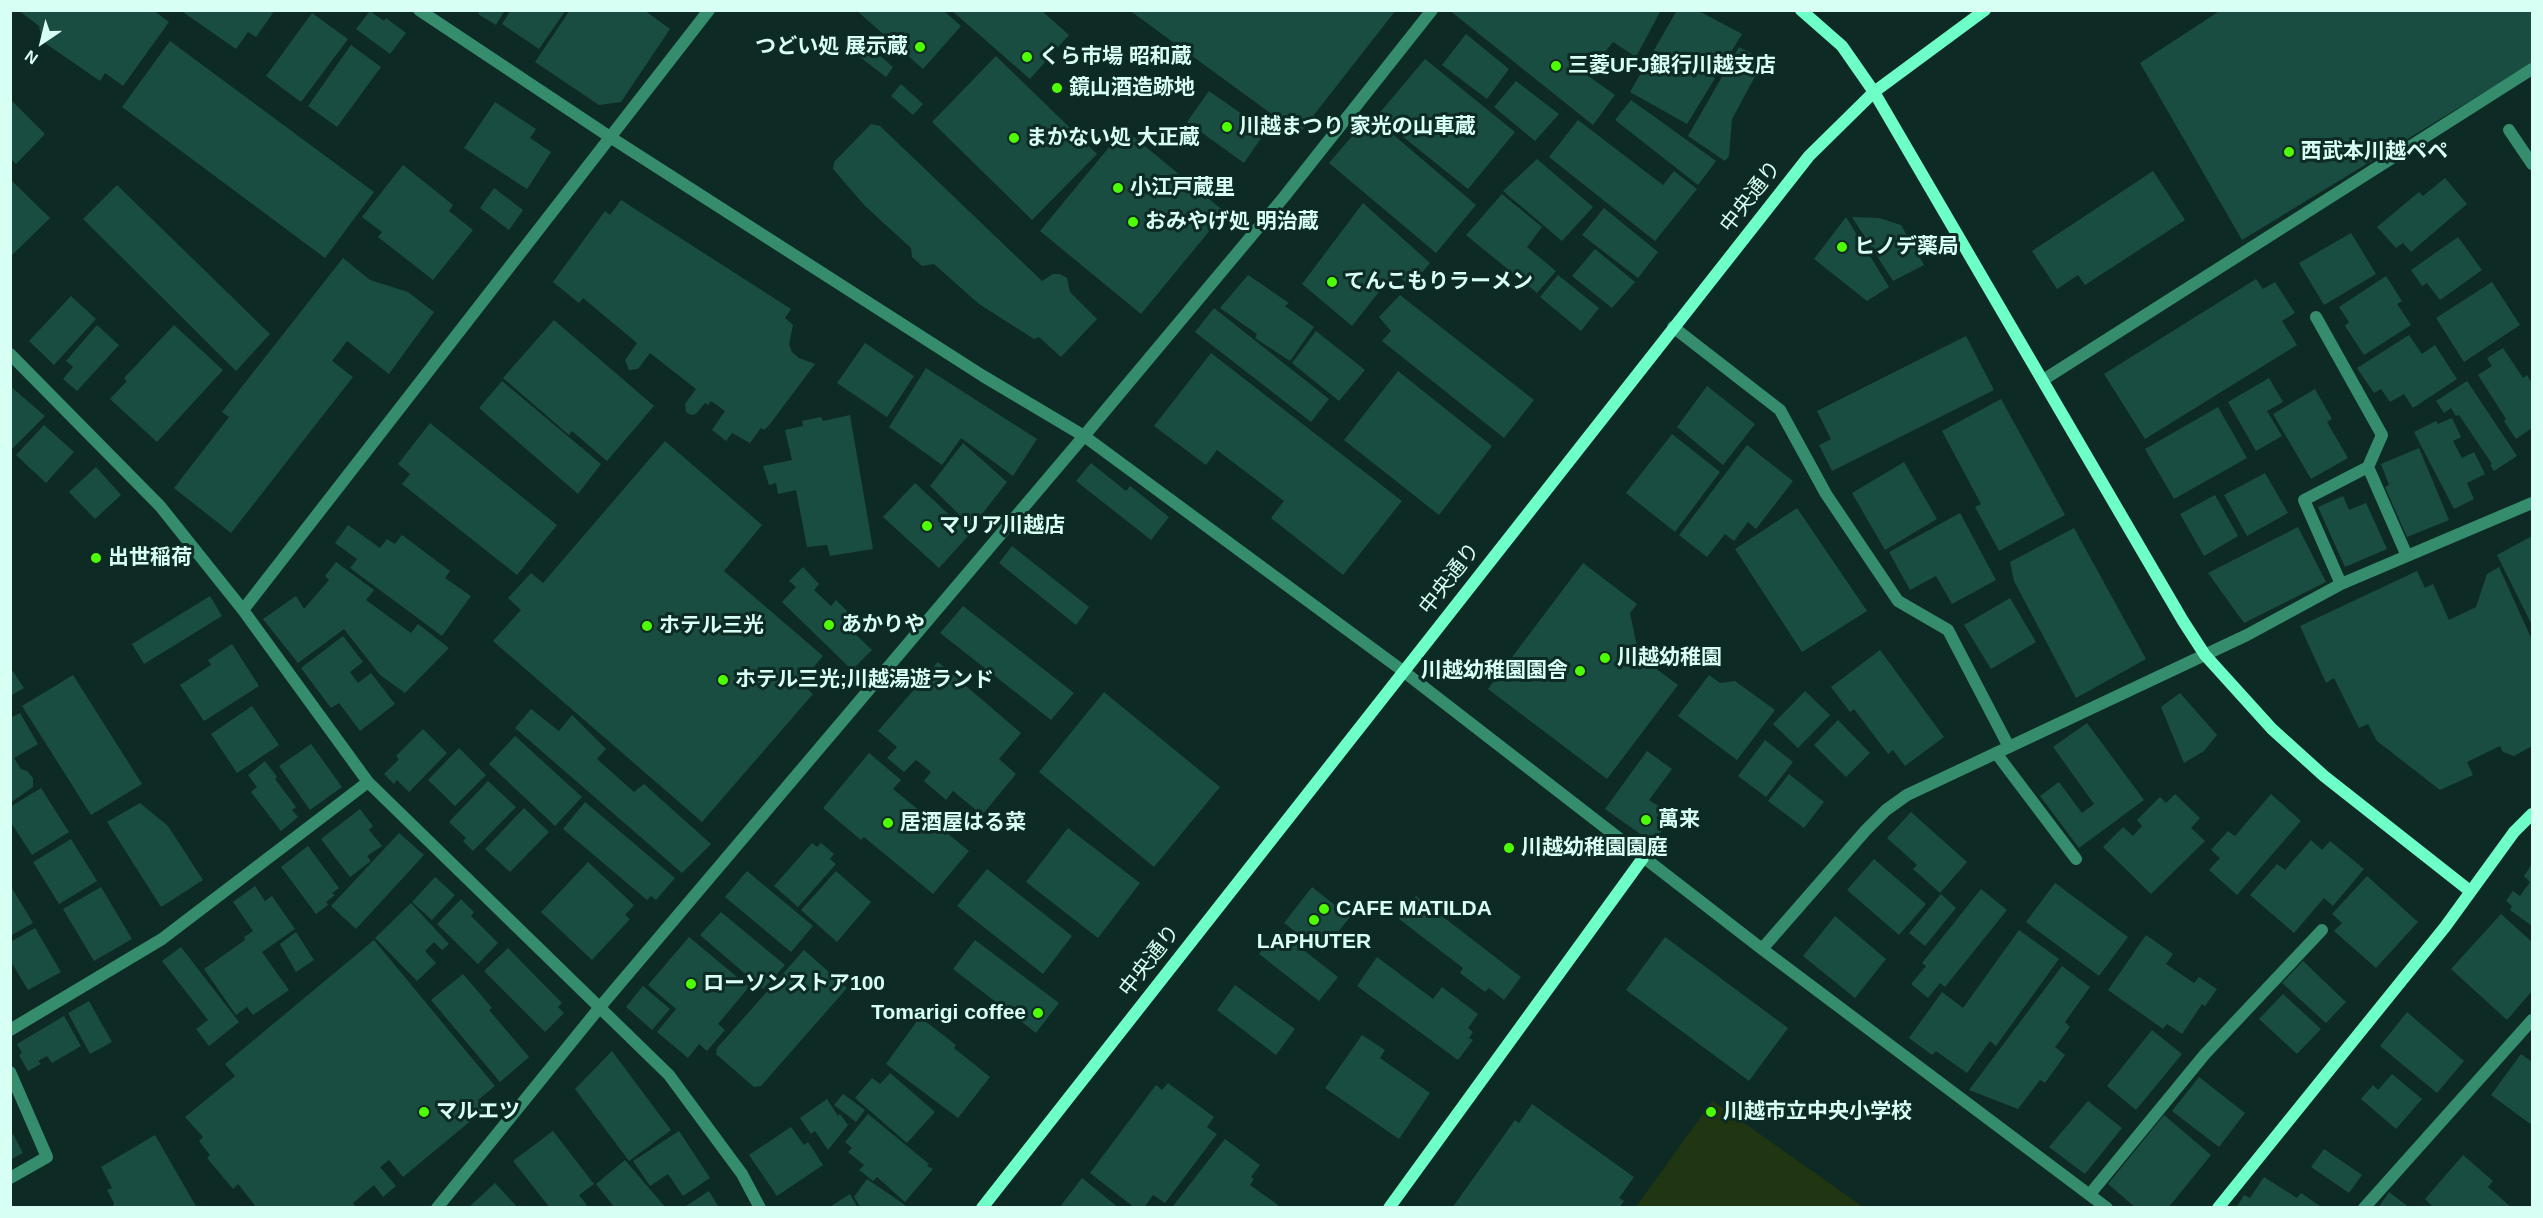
<!DOCTYPE html>
<meta charset="utf-8">
<style>
body{margin:0}
#map{position:relative;width:2543px;height:1218px;overflow:hidden;background:#0e2a24;font-family:Arial,sans-serif}
canvas{display:block}
.frame{position:absolute;inset:0;border:12px solid #d7fff4;pointer-events:none}
.north{position:absolute;left:12px;top:12px;width:60px;height:60px;-webkit-text-stroke:4px #0e2a24;paint-order:stroke;rotate:215deg;font-size:16px;font-weight:700;line-height:24px;text-align:center;color:#d7fff4}
.north::after{content:'';display:block;margin:auto;width:21px;height:27px;background:#d7fff4;clip-path:polygon(50% 0,100% 100%,50% 72%,0 100%)}
</style>
<div id="map">
<canvas width="2543" height="1218"></canvas>
<div class="frame"></div>
<div class="north">N</div>
</div>
<script>
const ctx = document.querySelector('canvas').getContext('2d');
ctx.lineJoin = 'round';
function fill(path, color) { ctx.fillStyle = color; ctx.fill(path, 'evenodd'); }
const toPath = rows => new Path2D(rows.map(r => 'M' + r).join(''));
function trace(path, color, width, dash) { ctx.strokeStyle = color; ctx.lineWidth = width; ctx.lineCap = dash ? 'butt' : 'round'; ctx.setLineDash(dash || []); ctx.stroke(path); }
function write(font, color, halo, rows, align = 'center') {
  ctx.font = font + ' Arial,"Noto Sans JP",sans-serif'; ctx.lineWidth = 6; ctx.setLineDash([]); ctx.textBaseline = 'middle'; ctx.strokeStyle = halo; ctx.fillStyle = color; for (const [text, x, y, turn = 0] of rows) {
    ctx.save(); ctx.translate(x, y); ctx.rotate((+turn || 0) * Math.PI / 180); ctx.textAlign = isNaN(turn) ? turn : align; if (halo) ctx.strokeText(text, 0, 0); ctx.fillText(text, 0, 0); ctx.restore();
  }
}
fill(toPath([
 [1713,1100,1713,1101,1863,1207,1636,1207]
]), '#203511');
fill(toPath([
 [18,10,153,10,169,22,123,86,105,73,100,81,42,41,39,26],
 [180,10,275,10,256,37,248,32,236,49],
 [481,10,505,10,496,25,478,14],
 [511,10,566,10,539,49,502,24],
 [570,10,644,10,670,29,621,102,599,105,535,62],
 [856,10,943,10,961,26,923,69],
 [951,10,1041,10,1069,35,1030,79],
 [1129,10,1396,10,1299,134],
 [1449,10,1661,10,1636,57,1613,42,1587,75,1615,95,1593,125],
 [1677,10,1697,10,1742,34,1687,124,1630,92],
 [2221,10,2532,10,2532,63,2242,240,2140,63],
 [370,11,384,21,386,18,406,33,390,54,356,29],
 [312,13,348,39,301,102,266,76],
 [1466,34,1509,69,1487,99,1442,65],
 [170,41,374,192,325,258,122,107],
 [865,43,893,67,886,77,856,54],
 [351,45,381,67,337,127,308,106],
 [1739,47,1764,60,1732,119,1729,156,1725,161,1688,136],
 [996,56,1097,154,1032,220,932,122],
 [1425,59,1515,132,1468,189,1377,116],
 [1516,81,1559,114,1535,141,1494,107],
 [901,84,923,104,913,115,891,96],
 [1209,91,1266,131,1244,163,1187,122],
 [10,99,45,134,16,164,10,158],
 [1631,100,1716,161,1698,185,1615,120],
 [495,102,536,129,530,138,551,152,527,189,464,148],
 [1370,115,1476,205,1436,253,1329,163],
 [1578,120,1663,185,1674,171,1697,189,1655,241,1549,157],
 [871,124,880,126,1042,281,1053,274,1060,274,1067,278,1070,292,1097,319,1061,357,1039,337,1034,339,979,304,934,264,922,266,912,257,911,248,865,206,833,169,834,162],
 [1124,129,1225,212,1141,314,1040,231],
 [1537,159,1593,207,1562,241,1503,191],
 [403,165,453,205,449,211,473,230,433,280,378,237,382,232,362,217],
 [2153,171,2185,220,2085,285,2078,275,2057,289,2032,251],
 [2445,178,2467,204,2411,252,2403,243,2396,248,2377,227,2419,192,2423,196],
 [10,179,50,218,10,257],
 [117,185,270,334,236,371,83,219],
 [494,188,523,210,509,230,480,208],
 [1502,194,1542,227,1527,247,1556,271,1537,293,1466,235],
 [621,200,791,309,785,318,793,325,789,344,792,352,799,358,815,364,770,424,764,430,761,428,750,443,732,433,726,441,712,430,725,411,711,401,708,405,705,403,696,414,691,415,686,412,685,404,696,389,650,353,638,369,629,370,625,360,637,343,583,298,579,303,553,282,605,211,610,215],
 [1363,203,1430,263,1411,286,1394,273,1352,326,1302,284],
 [1604,208,1658,252,1638,278,1582,235],
 [1846,217,1889,287,1867,301,1814,259],
 [1852,217,1879,218,1901,225,1924,265,1893,281],
 [2351,233,2376,274,2324,305,2299,263],
 [2458,237,2482,270,2440,300,2427,283,2422,286,2411,270],
 [1595,249,1635,282,1612,308,1572,276],
 [343,258,370,280,408,292,434,312,389,374,347,341,332,361,353,377,231,533,174,488,229,417,222,412],
 [1248,275,1289,303,1285,306,1314,327,1290,361,1255,338,1257,334,1220,308],
 [1558,275,1599,308,1581,331,1540,297],
 [2386,276,2402,301,2397,304,2411,325,2364,355,2345,326,2349,322,2339,307],
 [2256,279,2263,289,2275,282,2295,313,2282,321,2297,345,2145,439,2104,374],
 [2492,282,2520,325,2464,362,2436,318],
 [1400,295,1534,400,1504,438,1382,341,1391,331,1379,317],
 [71,296,96,319,54,365,29,341],
 [1214,308,1329,399,1311,422,1195,332],
 [554,320,654,406,607,461,572,431,569,435,503,378],
 [97,325,119,345,77,391,63,379,73,367,66,361],
 [174,325,223,370,157,442,110,399,127,381,124,378],
 [1316,331,1365,370,1339,401,1292,363],
 [2409,335,2422,354,2435,345,2457,379,2413,408,2404,394,2390,402,2381,389,2374,393,2357,368],
 [1966,336,1994,390,1832,471,1819,445,1831,439,1817,411],
 [865,343,914,376,887,417,837,383],
 [2503,348,2523,378,2527,375,2532,383,2532,428,2516,439,2504,421,2506,419,2478,375,2492,366,2487,358],
 [1211,353,1402,501,1343,575,1271,518,1284,501,1217,450,1206,465,1154,426],
 [926,368,1037,439,1013,476,961,438,942,465,889,427],
 [1398,371,1492,446,1439,515,1344,440],
 [2269,378,2283,402,2267,411,2282,436,2256,451,2228,402],
 [502,381,601,464,578,494,479,408],
 [2467,381,2517,456,2494,471,2490,465,2492,464,2459,415,2456,416,2451,408,2444,413,2436,401],
 [10,386,45,416,10,451],
 [1707,386,1755,424,1723,465,1677,427],
 [2315,389,2332,419,2327,422,2348,458,2311,479,2273,414],
 [2001,399,2065,515,1999,551,1975,507,1981,504,1942,431],
 [2218,407,2247,458,2174,499,2145,449],
 [850,415,873,549,830,556,827,545,807,547,796,490,778,494,776,483,769,485,763,466,792,460,785,430,803,426,802,421,821,417,823,421],
 [2452,418,2461,437,2453,441,2462,458,2474,452,2485,474,2467,483,2474,499,2454,509,2414,432,2436,421,2438,424],
 [430,423,557,525,517,575,402,484,410,474,398,464],
 [44,425,74,452,46,483,16,455],
 [1672,434,1720,472,1675,532,1626,493],
 [665,441,762,525,724,571,823,656,800,683,813,694,702,822,493,641,521,610,508,598,531,573,543,583],
 [963,443,1007,482,972,527,930,486],
 [1747,445,1793,481,1756,529,1748,522,1734,541,1725,534,1707,557,1679,535],
 [2419,448,2449,520,2407,537,2385,487,2389,485,2381,464],
 [1904,462,1937,519,1885,550,1852,493],
 [1091,463,1126,491,1130,486,1169,517,1151,540,1076,481],
 [96,467,121,495,95,519,69,492],
 [2265,473,2288,513,2247,536,2224,495],
 [915,483,970,534,939,568,883,517],
 [2215,495,2238,536,2204,556,2180,514],
 [2343,496,2349,510,2366,503,2387,549,2345,567,2318,507],
 [1797,508,1867,611,1802,652,1735,549],
 [1960,513,1996,580,1952,604,1936,576,1910,590,1889,552],
 [348,525,380,548,387,539,395,544,402,535,450,571,445,578,471,596,442,636,350,568,357,559,335,543],
 [2298,527,2326,582,2244,623,2208,573],
 [2074,528,2146,659,2076,698,2014,581,2010,562],
 [2532,536,2532,625,2497,555],
 [1012,546,1089,607,1076,625,999,563],
 [336,562,374,590,366,600,411,633,418,624,449,648,405,693,380,675,344,629,298,663,263,619,296,596,304,609,329,580,325,576],
 [1583,563,1637,604,1630,613,1639,656,1678,685,1607,779,1488,689],
 [803,567,819,584,814,590,831,606,836,600,862,626,855,634,872,650,852,670,782,602,796,587,789,581],
 [2499,567,2532,640,2532,723,2531,724,2532,746,2514,756,2503,752,2500,746,2467,762,2473,775,2440,790,2377,741,2368,724,2359,728,2334,678,2326,683,2300,626,2417,571,2425,588,2433,584,2449,620,2476,607,2487,574],
 [210,596,222,616,144,664,132,644],
 [2010,598,2036,642,1991,669,1964,625],
 [963,606,1074,693,1051,720,940,633],
 [343,636,363,662,350,672,358,683,371,673,395,704,360,731,339,703,331,708,301,668],
 [232,644,259,686,204,721,180,685,211,665,208,660],
 [1880,650,1944,737,1905,766,1893,750,1888,754,1854,709,1850,712,1831,687],
 [938,662,1021,733,999,759,1016,774,982,815,953,791,946,800,924,781,931,772,916,760,904,772,887,758,897,747,878,731],
 [10,667,24,688,10,696],
 [73,675,142,784,91,815,22,706],
 [1709,675,1720,683,1735,681,1775,710,1737,760,1678,716],
 [1805,691,1830,715,1798,748,1773,724],
 [1104,692,1220,787,1154,867,1039,772],
 [2180,693,2217,735,2204,751,2184,763,2161,707],
 [252,706,279,745,237,773,211,734],
 [531,709,559,731,572,715,606,749,597,759,634,792,644,784,711,844,682,873,515,728],
 [20,713,38,744,14,758,21,769,27,771,33,778,33,787,10,803,10,718],
 [1838,720,1870,753,1846,777,1814,745],
 [2087,723,2144,800,2079,848,2040,796,2059,782,2082,813,2094,804,2053,747],
 [423,729,447,753,409,792,397,780,394,784,384,774,399,759,396,756],
 [515,736,582,797,555,826,489,764],
 [1765,740,1793,762,1766,797,1738,776],
 [311,744,342,787,310,810,279,766],
 [459,748,486,775,455,806,428,780],
 [1647,751,1672,769,1649,800,1663,809,1656,818,1665,826,1653,843,1605,809],
 [869,753,901,780,893,789,969,851,933,894,864,837,861,840,823,808],
 [265,761,277,777,275,779,296,807,292,810,298,817,281,831,251,792,257,787,248,775],
 [1789,774,1824,802,1804,828,1768,801],
 [488,781,516,807,473,851,463,841,466,838,449,822],
 [41,788,69,832,32,855,10,821,10,807],
 [2175,794,2200,818,2191,828,2205,841,2151,894,2103,847,2123,827,2133,836,2142,826,2137,820,2160,797,2166,803],
 [2271,794,2301,821,2237,895,2209,870,2220,858,2211,850,2228,831,2235,836],
 [585,802,675,878,656,900,651,896,647,900,563,829],
 [140,803,168,826,203,880,161,907,107,822],
 [524,808,549,832,510,872,485,849],
 [360,809,373,826,369,830,382,846,367,856,371,861,350,877,321,839],
 [1911,812,1967,862,1940,893,1913,869,1917,865,1887,838],
 [1068,828,1140,883,1098,938,1026,882],
 [399,833,424,855,356,929,331,906],
 [71,839,97,881,59,904,33,862],
 [2311,840,2322,850,2330,841,2364,869,2333,906,2324,898,2294,933,2250,895,2277,864,2285,870],
 [812,843,817,847,821,843,834,854,830,859,836,864,798,907,774,886],
 [308,846,339,888,332,893,335,895,326,902,328,905,316,914,281,867],
 [1874,859,1926,904,1899,935,1847,890],
 [588,862,634,905,625,915,630,919,592,960,541,912],
 [2532,864,2532,926,2510,910,2512,906,2506,901,2513,891,2520,896,2530,882,2524,876],
 [987,869,1072,936,1043,974,957,906],
 [747,871,813,926,791,952,725,897],
 [836,871,871,902,837,942,801,910],
 [2367,876,2418,922,2376,968,2334,931,2342,923,2332,914],
 [435,877,455,895,432,920,412,902],
 [2055,883,2128,937,2099,976,2026,922],
 [10,885,33,923,10,936],
 [255,886,265,901,272,896,295,929,262,952,289,990,253,1015,247,1007,236,1015,204,969,245,940,244,937,253,931,233,902],
 [101,887,132,939,94,961,63,909],
 [1312,887,1350,917,1322,952,1284,923],
 [1981,889,2007,910,1945,987,1940,983,1928,998,1911,984,1926,966,1922,963],
 [1941,894,1956,908,1925,946,1909,933],
 [1416,896,1521,977,1504,1000,1489,988,1485,992,1460,973,1463,968,1399,919],
 [461,899,474,912,471,916,498,943,478,964,437,924],
 [411,903,449,944,442,950,434,942,425,951,436,963,417,981,375,938],
 [721,912,785,965,763,989,700,935],
 [2501,914,2532,942,2532,991,2507,1020,2451,969],
 [1835,916,1886,959,1855,998,1803,956],
 [35,928,61,972,28,990,10,960,10,942],
 [1278,930,1338,977,1319,1001,1259,954],
 [2019,930,2059,959,1996,1046,1990,1041,1967,1073,1936,1051,1932,1055,1909,1038,1942,992,1963,1008],
 [296,932,314,960,296,972,280,944],
 [2146,935,2173,954,2166,964,2194,983,2199,977,2217,989,2205,1006,2202,1004,2182,1034,2167,1024,2163,1029,2108,990],
 [689,937,749,987,718,1024,725,1030,707,1051,699,1044,688,1058,657,1032,676,1009,648,985],
 [1665,937,1788,1028,1749,1081,1626,990],
 [374,940,495,1086,478,1100,485,1109,403,1177,389,1160,380,1167,396,1186,383,1197,374,1185,353,1203,355,1206,353,1208,257,1208,238,1184,233,1189,207,1158,210,1155,199,1141,203,1137,185,1117,235,1076,225,1064],
 [975,940,1059,1003,1036,1033,953,969],
 [181,947,239,1022,209,1046,196,1029,208,1020,162,961],
 [508,948,562,1003,558,1007,564,1013,545,1032,484,971],
 [804,950,847,988,761,1086,754,1087,716,1054,717,1048],
 [1377,957,1433,999,1442,987,1478,1014,1468,1028,1473,1032,1469,1038,1473,1040,1458,1060,1357,986],
 [2303,961,2346,1002,2326,1023,2282,983],
 [2062,966,2090,987,2065,1022,2070,1027,2055,1047,2065,1055,2045,1083,2040,1080,2018,1109,1969,1090],
 [463,974,492,1008,489,1010,529,1057,500,1082,431,1000],
 [1235,985,1295,1029,1276,1055,1217,1010],
 [643,986,670,1009,652,1030,626,1007],
 [2283,994,2321,1029,2297,1054,2259,1019],
 [89,1001,112,1042,90,1054,68,1013],
 [2407,1012,2464,1061,2437,1093,2380,1046],
 [64,1016,81,1046,52,1063,47,1056,38,1061,41,1064,28,1071,19,1055,22,1053,17,1044],
 [920,1017,956,1045,954,1048,990,1077,958,1118,886,1064],
 [2152,1030,2182,1054,2136,1110,2107,1086],
 [1362,1035,1385,1050,1380,1058,1430,1093,1399,1139,1325,1088],
 [612,1051,671,1130,629,1161,575,1089],
 [2521,1054,2532,1062,2532,1125,2491,1095],
 [890,1073,935,1112,907,1143,855,1098,872,1078,880,1084],
 [2392,1074,2422,1099,2396,1129,2361,1099,2373,1085,2378,1090],
 [2199,1077,2245,1113,2219,1147,2172,1111],
 [1168,1083,1214,1117,1207,1127,1217,1134,1165,1203,1153,1195,1144,1208,1135,1208,1090,1173,1156,1085,1162,1090],
 [843,1094,865,1110,856,1122,834,1105],
 [827,1099,838,1116,840,1114,848,1125,828,1150,815,1131,811,1134,800,1118],
 [2088,1101,2122,1128,2085,1174,2049,1147],
 [1532,1104,1634,1177,1619,1198,1624,1201,1619,1208,1452,1208,1515,1120,1519,1123],
 [868,1114,929,1164,927,1166,933,1169,905,1202,877,1177,873,1181,859,1170,864,1165,848,1152,852,1148,845,1142],
 [2164,1115,2211,1155,2168,1208,2136,1208,2108,1184],
 [791,1127,804,1145,808,1142,823,1165,777,1196,749,1155],
 [553,1131,594,1184,579,1195,587,1205,583,1208,550,1208,513,1161],
 [679,1131,710,1178,683,1196,668,1174,650,1186,633,1161],
 [13,1134,23,1153,10,1160,10,1136],
 [155,1135,197,1208,112,1208,114,1203,107,1190,112,1188,101,1167],
 [1225,1139,1260,1165,1251,1177,1254,1179,1250,1185,1278,1205,1276,1208,1173,1206],
 [2324,1149,2362,1175,2349,1193,2311,1167],
 [2463,1155,2493,1181,2488,1187,2512,1208,2434,1208,2425,1199],
 [625,1160,666,1208,615,1208,596,1184],
 [2264,1177,2297,1198,2301,1193,2323,1208,2236,1208,2244,1195,2250,1198],
 [1082,1178,1119,1208,1059,1208],
 [867,1179,905,1205,903,1208,861,1208,854,1197],
 [495,1183,518,1208,468,1208],
 [709,1191,719,1208,683,1208],
 [2389,1192,2410,1208,2378,1208],
 [850,1194,858,1208,828,1208]
]), '#194d42');
trace(toPath([
 [2509,130,2532,164],
 [1673,327,1780,410,1826,494,1898,601,1948,630,2009,747],
 [2043,380,2532,69],
 [1996,753,2076,859],
 [2090,1194,2205,1054,2322,930],
 [2364,1208,2532,1020]
]), '#358d6d', 12);
trace(toPath([
 [419,10,610,137,983,376,1084,436,1403,671,1762,949,2107,1208],
 [2316,317,2382,435,2368,467,2304,500,2341,584],
 [10,354,160,506,243,610,368,782,669,1075,742,1174,760,1208],
 [2368,467,2407,556],
 [243,610,709,10],
 [1762,949,1866,830,1886,810,1907,795,2247,635,2341,584,2532,503],
 [10,1030,162,939,368,782],
 [10,1072,47,1157,10,1178],
 [437,1208,600,1007,1084,436,1284,197,1432,10]
]), '#358d6d', 12);
trace(toPath([
 [1801,10,1842,46,1874,92,2183,621,2205,655,2272,729,2324,776,2470,891],
 [982,1208,1809,156,1874,92,1985,10],
 [1389,1208,1643,858],
 [2218,1208,2445,927,2514,832,2532,814]
]), '#6effc9', 12);
for (const [x, y, r, color] of [
 [920,47,6,"#4eff03"],
 [1027,57,6,"#4eff03"],
 [1556,66,6,"#4eff03"],
 [1057,88,6,"#4eff03"],
 [1227,127,6,"#4eff03"],
 [1014,138,6,"#4eff03"],
 [2289,152,6,"#4eff03"],
 [1118,188,6,"#4eff03"],
 [1133,222,6,"#4eff03"],
 [1842,247,6,"#4eff03"],
 [1332,282,6,"#4eff03"],
 [927,526,6,"#4eff03"],
 [96,558,6,"#4eff03"],
 [829,625,6,"#4eff03"],
 [647,626,6,"#4eff03"],
 [1605,658,6,"#4eff03"],
 [1580,671,6,"#4eff03"],
 [723,680,6,"#4eff03"],
 [1646,820,6,"#4eff03"],
 [888,823,6,"#4eff03"],
 [1509,848,6,"#4eff03"],
 [1324,909,6,"#4eff03"],
 [1314,920,6,"#4eff03"],
 [691,984,6,"#4eff03"],
 [1038,1013,6,"#4eff03"],
 [424,1112,6,"#4eff03"],
 [1711,1112,6,"#4eff03"]
]) { const dot = new Path2D(); dot.arc(x, y, r, 0, 2 * Math.PI); ctx.fillStyle = color; ctx.fill(dot); trace(dot, '#0e2a24', 2); }
write('bold 21px', '#d7fff4', '#0e2a24', [
 ["つどい処 展示蔵",908,47,"right"],
 ["くら市場 昭和蔵",1039,57],
 ["三菱UFJ銀行川越支店",1568,66],
 ["鏡山酒造跡地",1069,88],
 ["川越まつり 家光の山車蔵",1239,127],
 ["まかない処 大正蔵",1026,138],
 ["西武本川越ペペ",2301,152],
 ["小江戸蔵里",1130,188],
 ["おみやげ処 明治蔵",1145,222],
 ["ヒノデ薬局",1854,247],
 ["てんこもりラーメン",1344,282],
 ["マリア川越店",939,526],
 ["出世稲荷",108,558],
 ["あかりや",841,625],
 ["ホテル三光",659,626],
 ["川越幼稚園",1617,658],
 ["川越幼稚園園舎",1568,671,"right"],
 ["ホテル三光;川越湯遊ランド",735,680],
 ["萬来",1658,820],
 ["居酒屋はる菜",900,823],
 ["川越幼稚園園庭",1521,848],
 ["CAFE MATILDA",1336,909],
 ["LAPHUTER",1314,942,"center"],
 ["ローソンストア100",703,984],
 ["Tomarigi coffee",1026,1013,"right"],
 ["マルエツ",436,1112],
 ["川越市立中央小学校",1723,1112]
], 'left');
write('21px', '#d7fff4', '#0e2a24', [
 ["中央通り",1751,197,-52],
 ["中央通り",1450,579,-52],
 ["中央通り",1150,961,-52]
]);
</script>
